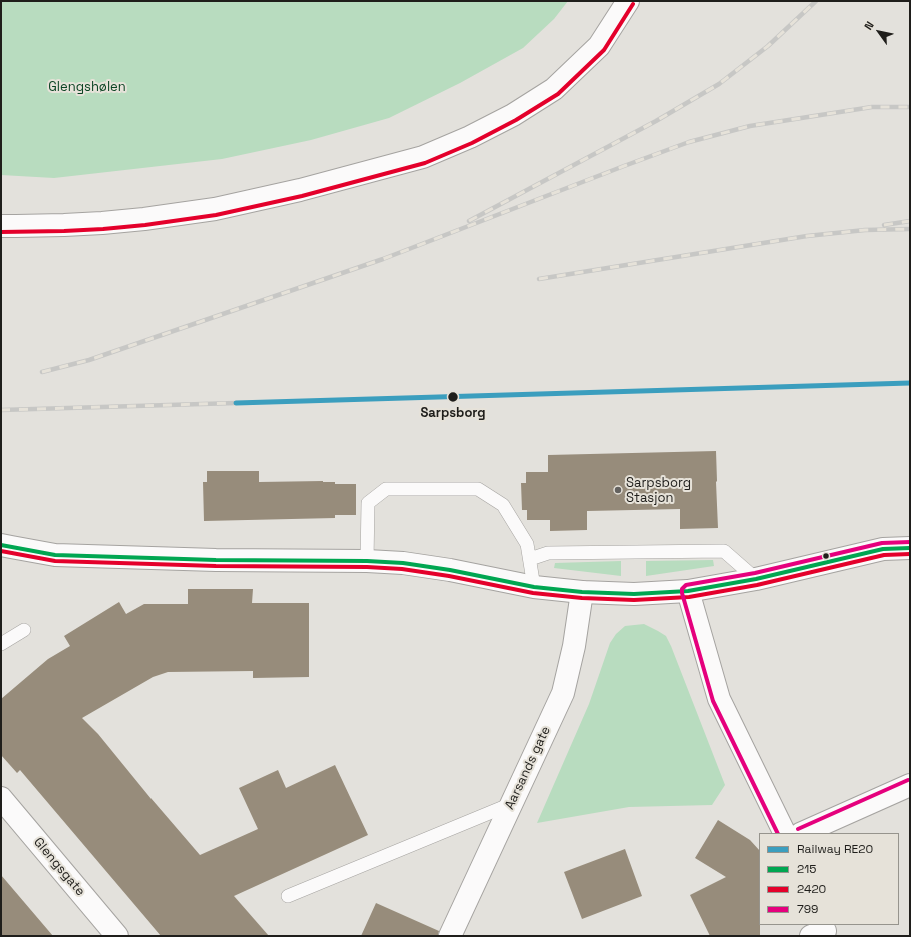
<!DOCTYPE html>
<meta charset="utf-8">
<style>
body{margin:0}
#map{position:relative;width:911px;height:937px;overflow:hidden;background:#e3e1dc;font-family:"Space Grotesk",sans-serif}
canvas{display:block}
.frame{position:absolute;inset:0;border:2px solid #1f1e1b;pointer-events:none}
.legend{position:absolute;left:759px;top:833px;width:140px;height:92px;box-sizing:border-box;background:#e6e2d9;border:1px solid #96948d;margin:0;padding:5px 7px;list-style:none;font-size:12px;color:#1f1e1b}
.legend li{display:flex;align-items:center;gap:8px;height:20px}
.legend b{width:20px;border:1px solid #96948d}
.north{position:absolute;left:859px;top:12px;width:40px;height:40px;-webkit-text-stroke:3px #e6e2d9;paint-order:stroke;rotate:303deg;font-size:11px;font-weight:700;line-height:16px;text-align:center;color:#1f1e1b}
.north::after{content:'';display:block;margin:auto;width:14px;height:18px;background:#1f1e1b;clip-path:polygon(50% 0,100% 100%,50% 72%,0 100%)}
</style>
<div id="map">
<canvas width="911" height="937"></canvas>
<div class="frame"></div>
<ul class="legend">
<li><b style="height:5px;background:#3b9ebe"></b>Railway RE20</li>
<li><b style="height:5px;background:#00a651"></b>215</li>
<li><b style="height:5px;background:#e4002b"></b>2420</li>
<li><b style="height:5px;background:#e5007d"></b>799</li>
</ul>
<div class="north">N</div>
</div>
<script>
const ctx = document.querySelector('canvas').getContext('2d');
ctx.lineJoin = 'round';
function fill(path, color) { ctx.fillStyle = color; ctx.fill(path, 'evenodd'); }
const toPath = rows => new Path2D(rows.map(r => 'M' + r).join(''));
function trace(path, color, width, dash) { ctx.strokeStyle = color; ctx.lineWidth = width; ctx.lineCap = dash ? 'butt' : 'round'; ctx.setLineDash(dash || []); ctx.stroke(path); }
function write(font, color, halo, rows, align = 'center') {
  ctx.font = font + ' "Space Grotesk",sans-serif'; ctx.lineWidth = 4; ctx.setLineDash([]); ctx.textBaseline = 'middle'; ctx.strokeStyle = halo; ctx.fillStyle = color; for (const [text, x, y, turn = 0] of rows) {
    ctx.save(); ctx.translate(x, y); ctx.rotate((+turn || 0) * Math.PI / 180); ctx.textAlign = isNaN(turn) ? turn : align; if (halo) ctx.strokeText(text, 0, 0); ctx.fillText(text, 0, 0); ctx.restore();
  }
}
fill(toPath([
 [1,1,568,1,554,19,523,48,460,83,389,118,311,140,222,159,54,178,1,175],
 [713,560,714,566,646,576,646,561],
 [621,561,621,576,554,568,555,563],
 [644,624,658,631,666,636,671,646,725,785,712,805,629,807,537,823,589,704,610,643,616,634,625,626]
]), '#b8dcbf');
fill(toPath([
 [716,451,717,481,716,482,718,528,680,529,680,509,587,511,587,530,550,531,550,520,527,520,527,510,522,510,521,483,526,483,526,472,548,472,548,455],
 [207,471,259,471,259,482,323,481,323,482,335,482,335,484,356,484,356,515,335,515,335,518,204,521,203,482,207,482],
 [188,589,253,589,252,603,309,603,309,677,253,678,253,671,168,672,153,677,82,718,98,734,151,799,151,798,200,855,258,829,239,788,278,770,286,788,335,765,368,835,234,896,269,936,161,936,20,770,17,773,1,755,1,699,48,659,70,646,64,636,119,602,126,614,144,604,188,604],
 [718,820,750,840,760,851,760,936,710,936,690,895,726,877,695,858],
 [625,849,642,896,582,919,564,872],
 [1,875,53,936,1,936],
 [376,903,439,931,438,936,361,936]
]), '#978c7b');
const lane = toPath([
 [530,559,548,553,724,551,756,579],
 [367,561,368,503,386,489,478,489,503,505,527,544,534,587],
 [1,644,24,630],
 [288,896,511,804]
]);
const street = toPath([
 [688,591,719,699,785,834],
 [1,798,117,936],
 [800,834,910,785],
 [450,936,563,693,574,646,582,592],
 [811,936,825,931]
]);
const secondary = toPath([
 [1,226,16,226,64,225,102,223,144,219,215,209,300,190,423,157,470,137,513,115,554,89,599,46,628,1],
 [1,545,11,547,55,555,216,560,367,561,403,563,450,570,534,587,582,592,634,594,688,591,756,579,883,549,910,548]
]);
trace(lane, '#a5a3a0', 14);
trace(street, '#a5a3a0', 24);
trace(secondary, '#a5a3a0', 24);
trace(lane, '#fbfafa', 13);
trace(street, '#fbfafa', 22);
trace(secondary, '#fbfafa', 22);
const rail = toPath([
 [469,221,656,121,719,84,768,46,816,1],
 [884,225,910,221],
 [539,279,807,236,865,230,910,229],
 [42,372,89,360,383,259,624,166,689,142,750,126,872,107,910,107],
 [1,410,236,403]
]);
trace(rail, '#c7c7c5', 4.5);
trace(rail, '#e6e2d9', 3, [9]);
trace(toPath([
 [1,545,55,555,216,560,367,561,403,563,450,570,534,587,582,592,634,594,688,591,756,579,883,549,910,548]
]), '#00a651', 4);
trace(toPath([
 [1,232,64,231,103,229,145,225,216,215,302,196,425,163,472,143,516,120,558,94,604,50,633,4],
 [1,551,55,561,216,566,367,567,402,569,449,576,533,593,582,598,634,600,689,597,757,585,884,555,910,554]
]), '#e4002b', 4);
trace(toPath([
 [798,829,908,780],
 [778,834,713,701,682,593,682,589,686,585,755,573,882,543,910,542]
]), '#e5007d', 4);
trace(toPath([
 [236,403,910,383]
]), '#3b9ebe', 5);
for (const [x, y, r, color] of [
 [453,397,5.5,"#1f1e1b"],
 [618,490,4,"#64625f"],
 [826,556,3.5,"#1f1e1b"]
]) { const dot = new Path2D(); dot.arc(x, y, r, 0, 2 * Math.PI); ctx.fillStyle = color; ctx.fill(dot); trace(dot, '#e6e2d9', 1.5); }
write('13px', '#094322', '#e6e2d9', [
 ["Glengshølen",87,87]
]);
write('bold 13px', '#1f1e1b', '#e6e2d9', [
 ["Sarpsborg",453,413]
]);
write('13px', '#1f1e1b', '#e6e2d9', [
 ["Sarpsborg",626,483],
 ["Stasjon",626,498]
], 'left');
write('13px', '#1f1e1b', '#e6e2d9', [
 ["Aarsands gate",528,768,-65],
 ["Glengsgate",59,867,50]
]);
</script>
